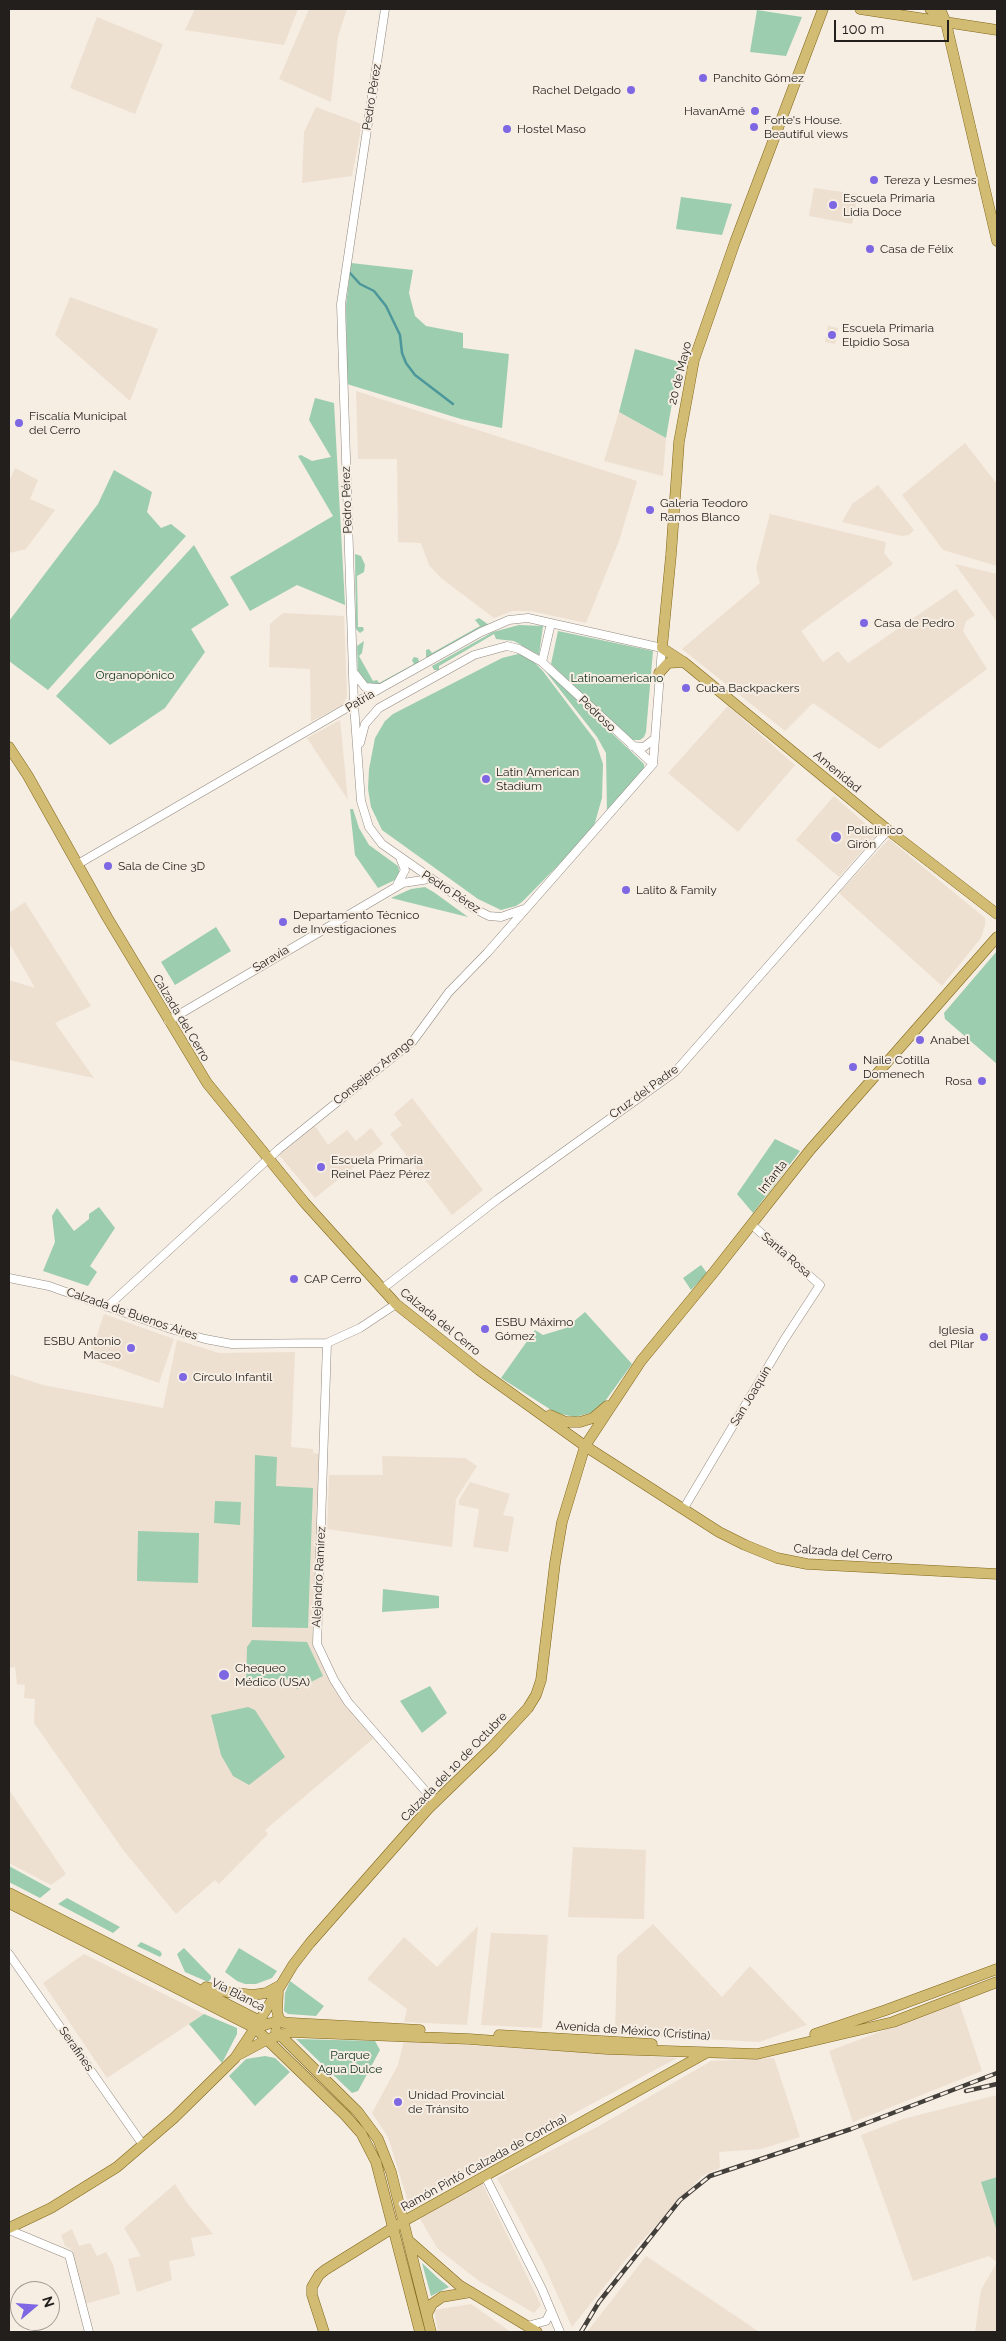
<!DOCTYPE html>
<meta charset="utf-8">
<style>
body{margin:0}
#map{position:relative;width:1006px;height:2341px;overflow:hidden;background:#f6ede3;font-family:Raleway,sans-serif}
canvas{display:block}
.frame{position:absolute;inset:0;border:10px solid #221f1c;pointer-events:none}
.north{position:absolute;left:10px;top:2281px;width:50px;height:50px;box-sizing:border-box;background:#f6ede3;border:1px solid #a19b93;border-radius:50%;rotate:72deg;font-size:14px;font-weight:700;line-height:20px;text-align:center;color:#221f1c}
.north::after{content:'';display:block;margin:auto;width:18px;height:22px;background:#7e67e2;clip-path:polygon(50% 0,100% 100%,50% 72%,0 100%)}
.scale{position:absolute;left:834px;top:20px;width:115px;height:22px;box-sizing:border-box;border:2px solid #221f1c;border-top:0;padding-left:6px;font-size:15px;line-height:18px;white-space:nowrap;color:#221f1c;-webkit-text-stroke:4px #f6ede3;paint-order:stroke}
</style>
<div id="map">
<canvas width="1006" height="2341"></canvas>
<div class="frame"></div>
<div class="north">N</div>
<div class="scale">100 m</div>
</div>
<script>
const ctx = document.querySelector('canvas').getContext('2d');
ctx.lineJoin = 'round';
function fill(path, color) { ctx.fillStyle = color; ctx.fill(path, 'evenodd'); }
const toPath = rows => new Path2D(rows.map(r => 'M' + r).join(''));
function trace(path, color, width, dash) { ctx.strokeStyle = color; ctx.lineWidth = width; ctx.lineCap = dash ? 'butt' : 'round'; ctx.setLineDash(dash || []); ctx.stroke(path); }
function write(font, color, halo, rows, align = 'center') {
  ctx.font = font + ' Raleway,sans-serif'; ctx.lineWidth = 4; ctx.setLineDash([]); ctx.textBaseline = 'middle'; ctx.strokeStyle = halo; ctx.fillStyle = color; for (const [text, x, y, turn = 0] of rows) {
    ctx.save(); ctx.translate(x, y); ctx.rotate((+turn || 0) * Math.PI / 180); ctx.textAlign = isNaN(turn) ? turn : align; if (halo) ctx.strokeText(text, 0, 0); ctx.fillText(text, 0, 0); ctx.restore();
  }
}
fill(toPath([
 [195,9,298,9,284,45,185,30],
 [309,9,347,9,338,36,331,102,279,79],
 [97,17,163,44,135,114,70,88],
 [316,107,362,124,352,176,302,183,304,132],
 [814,188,858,194,852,224,809,216],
 [70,297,158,329,130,401,55,335],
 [828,326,838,328,835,344,825,342],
 [356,391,637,481,619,541,586,623,531,611,512,611,494,618,441,578,429,565,421,543,398,542,397,459,358,459],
 [619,412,666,438,663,476,604,461],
 [965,443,997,484,997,566,943,550,902,495],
 [15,468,38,480,30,499,55,510,26,549,9,553,9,482],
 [878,485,914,530,909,535,902,536,842,522,852,504],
 [770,514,886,542,884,553,893,564,801,631,823,662,838,651,848,663,956,589,975,615,966,621,963,631,987,669,879,749,813,703,785,731,682,649,760,583,756,568],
 [955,564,997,574,997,622],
 [283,613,344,616,347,696,344,704,311,722,310,669,269,667,270,624],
 [728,706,795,765,738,832,668,773],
 [340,720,348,800,307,738],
 [834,796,877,834,839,877,796,840],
 [889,839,985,918,985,925,981,938,942,986,839,893],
 [25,902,91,1006,55,1023,94,1078,9,1060,9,980,35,988,11,946,9,950,9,913],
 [412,1098,483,1190,452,1215,390,1134,402,1125,394,1114],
 [315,1126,328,1145,347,1130,356,1141,371,1128,383,1144,315,1198,279,1155],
 [104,1314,174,1339,159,1383,89,1358],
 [177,1340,219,1353,295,1352,291,1447,313,1449,313,1453,321,1454,313,1644,335,1691,374,1738,265,1830,268,1834,219,1884,215,1880,176,1914,124,1851,34,1723,35,1699,24,1698,25,1685,17,1684,15,1667,9,1668,9,1374,43,1385,163,1408],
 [382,1456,465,1458,477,1466,456,1499,452,1547,327,1529,329,1475,383,1475],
 [470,1482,510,1494,503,1515,514,1517,508,1552,473,1547,479,1509,459,1505,459,1500],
 [9,1790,66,1874,51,1885,9,1863],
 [573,1847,646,1850,644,1919,568,1917],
 [653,1924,722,1997,750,1966,807,2025,759,2042,615,2034,617,1956],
 [478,1926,467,2025,404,2022,407,2009,367,1979,404,1937,437,1967],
 [491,1933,548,1935,542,2028,481,2025],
 [84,1954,204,2014,107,2078,43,1983],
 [959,2002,982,2071,853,2122,829,2051],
 [404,2041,677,2058,517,2144,409,2205,388,2137,372,2113,398,2065],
 [774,2058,800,2137,761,2149,719,2152,720,2168,702,2176,637,2246,572,2327,543,2263,497,2178,599,2126,711,2061],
 [997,2095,997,2332,975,2332,981,2290,997,2262,989,2256,913,2281,861,2135,903,2119],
 [482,2183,541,2305,534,2313,479,2281,438,2249,420,2219],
 [175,2184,187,2203,213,2234,191,2238,195,2256,169,2261,172,2280,137,2292,128,2259,141,2256,124,2228],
 [72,2229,79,2246,90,2243,97,2256,106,2252,113,2264,120,2294,85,2304,72,2250,65,2246,61,2235],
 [646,2256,752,2327,759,2332,587,2332],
 [471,2304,511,2332,438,2332,434,2310]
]), '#eee0d0');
fill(toPath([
 [757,10,802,17,786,56,750,52],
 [681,197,732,204,722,235,676,229],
 [351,263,413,270,409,293,415,316,426,326,463,333,463,348,509,354,502,428,461,419,347,384,346,305],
 [635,349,679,362,666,438,619,412],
 [315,398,334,403,345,605,297,585,250,611,230,577,333,516,298,456,301,455,312,461,331,457,309,420],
 [114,470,152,492,147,512,161,528,171,524,186,536,48,690,9,661,9,621,98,504],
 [194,545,229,605,191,629,205,652,165,708,110,745,56,696],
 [355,554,361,556,365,565,364,572,357,576,358,627,363,627,364,630,360,633,356,629],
 [479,618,489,625,430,658,426,657,426,650,429,649,432,653,480,626,475,620],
 [519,625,543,626,539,655,514,641,496,639,494,634,439,666,439,670,434,670,432,666,493,632],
 [558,631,653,651,646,732,644,737,640,740,630,740,551,664],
 [364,641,362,653,359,656,373,681,377,680,379,683,414,664,412,660,414,657,418,658,419,662,380,685,368,685,358,674,357,646],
 [518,654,529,657,542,670,595,740,603,764,602,798,594,826,588,835,522,902,516,906,501,910,478,899,382,830,371,807,368,789,369,769,375,738,385,721,393,714,502,658],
 [539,663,644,764,644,772,607,814,606,753,597,737],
 [350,809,353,809,359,828,369,845,398,866,400,874,397,879,378,888,355,855],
 [425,887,435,893,468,917,391,898,411,889],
 [216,927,231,951,175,985,161,962],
 [997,951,997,1064,945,1019,944,1013],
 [775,1139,800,1151,753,1213,737,1194],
 [99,1207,115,1228,90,1266,97,1272,88,1286,43,1271,55,1242,52,1216,57,1208,74,1231,89,1219,89,1214],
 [701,1265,707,1273,691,1290,683,1278],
 [585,1312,632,1364,603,1404,594,1412,575,1417,556,1413,501,1378,535,1330,543,1335,566,1328],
 [255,1455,277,1457,276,1486,313,1488,308,1628,252,1627],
 [215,1501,241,1502,240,1525,214,1523],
 [138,1531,199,1533,198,1583,137,1581],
 [383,1589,439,1596,439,1608,382,1612],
 [252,1640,307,1642,323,1676,297,1689,293,1682,281,1677,264,1687,246,1686,247,1647],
 [430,1686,447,1713,422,1733,400,1701],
 [248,1707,255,1710,285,1757,249,1785,233,1776,221,1755,211,1715],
 [9,1866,51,1889,40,1898,9,1882],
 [67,1898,120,1927,113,1933,58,1904],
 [141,1942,160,1951,162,1954,160,1957,137,1946],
 [184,1948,211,1976,211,1979,208,1982,185,1972,177,1954],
 [239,1948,277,1971,272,1978,256,1984,245,1984,237,1981,225,1972],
 [290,1981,324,2006,316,2016,288,2014,284,2011,285,1993],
 [204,2014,237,2028,237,2034,222,2063,189,2024],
 [296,2039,375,2041,380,2050,358,2091,352,2093],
 [265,2056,275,2058,290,2072,255,2106,229,2076,246,2059],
 [997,2177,997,2231,981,2182],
 [422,2263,439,2279,449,2287,431,2296]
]), '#9ccdaf');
trace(toPath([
 [350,273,360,284,374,291,386,306,400,335,402,353,406,363,415,375,453,404]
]), '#4d979b', 2.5);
const minor = toPath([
 [385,9,341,304,354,705,361,801,369,827,382,844,475,909,489,916,501,917,524,909],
 [542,662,551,623],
 [355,674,365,687,379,688],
 [360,743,365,724,379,708,474,655,507,646,519,649,542,662,653,764],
 [632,746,644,747,654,739],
 [78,864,381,688,481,632,509,620,528,618,662,648,653,764],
 [397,885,405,870,401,860],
 [168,1021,403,883,429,879],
 [9,1278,49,1286,171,1329,205,1339,232,1344,327,1343,360,1328,396,1304],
 [382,1289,498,1199,675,1072,888,830],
 [107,1307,279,1149,413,1041,449,992,487,953,653,764],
 [327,1343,317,1644,334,1680,348,1702,435,1802],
 [684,1508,784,1340,820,1285,752,1225],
 [9,1954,143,2145],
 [485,2176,542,2289,560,2332],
 [9,2230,69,2255,89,2332],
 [527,2326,546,2321,551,2311]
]);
const major = toPath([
 [823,9,735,242,694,360,679,442,671,555,662,648,685,663,888,830,997,914],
 [860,9,997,30],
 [930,9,943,20],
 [940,9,946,23,997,241],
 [659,673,668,663,684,662],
 [9,747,28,776,107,917,207,1083,304,1202,396,1304,479,1370,585,1446,719,1532,745,1545,777,1558,807,1564,997,1574],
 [550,1415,566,1422,580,1422,593,1418,607,1406],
 [9,1893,264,2023],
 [9,1903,255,2028,345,2115,361,2133,376,2162,420,2332],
 [206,1987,227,1992,253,1995,266,1993,279,1986],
 [278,1993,277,2011,279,2019,285,2023],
 [255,2028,274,2022,420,2030],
 [276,2031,358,2112,378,2139,391,2172,431,2332],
 [815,2034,886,2010,997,1969],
 [499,2035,652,2044],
 [240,2054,268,2039,290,2032,469,2039,607,2049,757,2054,893,2022,997,1982],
 [9,2228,51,2208,117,2167,174,2118,235,2058,255,2028,293,1965,310,1943,428,1809,493,1746,528,1708,536,1695,541,1680,555,1563,562,1522,585,1446,641,1361,714,1272,810,1150,997,937],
 [410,2242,459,2285,537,2332],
 [427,2314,432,2304,442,2297,471,2292],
 [324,2332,312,2295,312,2287,319,2275,325,2270,404,2221,706,2053]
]);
trace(minor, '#928a81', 9);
trace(major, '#816718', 11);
trace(minor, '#fff', 8);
trace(major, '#d2bb73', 10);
const rail = toPath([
 [966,2091,997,2084],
 [581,2332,599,2302,680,2200,710,2176,851,2129,997,2073]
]);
trace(rail, '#433f3b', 4.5);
trace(rail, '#f6ede3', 2.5, [8]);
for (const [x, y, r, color] of [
 [703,78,5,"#7e67e2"],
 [631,90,5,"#7e67e2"],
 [755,111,5,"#7e67e2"],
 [754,127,5,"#7e67e2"],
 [507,129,5,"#7e67e2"],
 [874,180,5,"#7e67e2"],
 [833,205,5,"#7e67e2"],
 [870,249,5,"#7e67e2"],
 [832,335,5,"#7e67e2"],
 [19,423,5,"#7e67e2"],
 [650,510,5,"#7e67e2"],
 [864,623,5,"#7e67e2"],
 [686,688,5,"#7e67e2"],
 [486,779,5,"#7e67e2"],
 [836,837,6,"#7e67e2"],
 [108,866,5,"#7e67e2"],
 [626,890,5,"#7e67e2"],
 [283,922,5,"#7e67e2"],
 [920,1040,5,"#7e67e2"],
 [853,1067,5,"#7e67e2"],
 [982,1081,5,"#7e67e2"],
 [321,1167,5,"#7e67e2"],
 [294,1279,5,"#7e67e2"],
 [485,1329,5,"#7e67e2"],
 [984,1337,5,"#7e67e2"],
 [131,1348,5,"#7e67e2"],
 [183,1377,5,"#7e67e2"],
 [224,1675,6,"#7e67e2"],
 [398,2102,5,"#7e67e2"]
]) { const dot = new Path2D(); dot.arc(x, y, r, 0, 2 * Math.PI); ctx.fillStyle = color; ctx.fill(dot); trace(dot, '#f6ede3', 2); }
write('12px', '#221f1c', '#f6ede3', [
 ["Panchito Gómez",713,78],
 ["Rachel Delgado",621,90,"right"],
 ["HavanAmé",745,111,"right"],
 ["Forte's House.",764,120],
 ["Beautiful views",764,134],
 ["Hostel Maso",517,129],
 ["Tereza y Lesmes",884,180],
 ["Escuela Primaria",843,198],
 ["Lidia Doce",843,212],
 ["Casa de Félix",880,249],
 ["Escuela Primaria",842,328],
 ["Elpidio Sosa",842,342],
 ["Fiscalía Municipal",29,416],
 ["del Cerro",29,430],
 ["Galeria Teodoro",660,503],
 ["Ramos Blanco",660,517],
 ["Casa de Pedro",874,623],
 ["Cuba Backpackers",696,688],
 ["Latin American",496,772],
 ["Stadium",496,786],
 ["Policlínico",847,830],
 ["Girón",847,844],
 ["Sala de Cine 3D",118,866],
 ["Lalito & Family",636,890],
 ["Departamento Técnico",293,915],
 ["de Investigaciones",293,929],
 ["Anabel",930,1040],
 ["Naile Cotilla",863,1060],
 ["Domenech",863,1074],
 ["Rosa",972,1081,"right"],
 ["Escuela Primaria",331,1160],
 ["Reinel Páez Pérez",331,1174],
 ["CAP Cerro",304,1279],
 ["ESBU Máximo",495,1322],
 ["Gómez",495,1336],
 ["Iglesia",974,1330,"right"],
 ["del Pilar",974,1344,"right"],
 ["ESBU Antonio",121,1341,"right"],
 ["Maceo",121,1355,"right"],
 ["Círculo Infantil",193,1377],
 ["Chequeo",235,1668],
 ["Médico (USA)",235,1682],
 ["Unidad Provincial",408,2095],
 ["de Tránsito",408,2109]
], 'left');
write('12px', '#221f1c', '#f6ede3', [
 ["Pedro Pérez",372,97,-81],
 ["20 de Mayo",680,373,-76],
 ["Pedro Pérez",347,500,-92],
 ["Patria",360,701,-31],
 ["Pedroso",597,714,44],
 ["Amenidad",837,772,40],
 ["Pedro Pérez",451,892,33],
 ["Saravia",271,959,-31],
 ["Calzada del Cerro",181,1018,59],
 ["Consejero Arango",374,1071,-39],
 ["Cruz del Padre",644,1092,-36],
 ["Infanta",773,1177,-52],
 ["Santa Rosa",786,1255,41],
 ["Calzada de Buenos Aires",132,1314,19],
 ["Calzada del Cerro",440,1322,39],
 ["San Joaquín",751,1396,-59],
 ["Calzada del Cerro",843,1553,5],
 ["Alejandro Ramírez",319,1577,-87],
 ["Calzada del 10 de Octubre",454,1767,-46],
 ["Vía Blanca",238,1995,27],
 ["Avenida de México (Cristina)",633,2031,4],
 ["Serafines",76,2049,55],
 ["Ramón Pintó (Calzada de Concha)",484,2163,-29]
]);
write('12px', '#0f311f', '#f6ede3', [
 ["Organopónico",135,675],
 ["Latinoamericano",617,678],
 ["Parque",350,2055],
 ["Agua Dulce",350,2069]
]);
</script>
